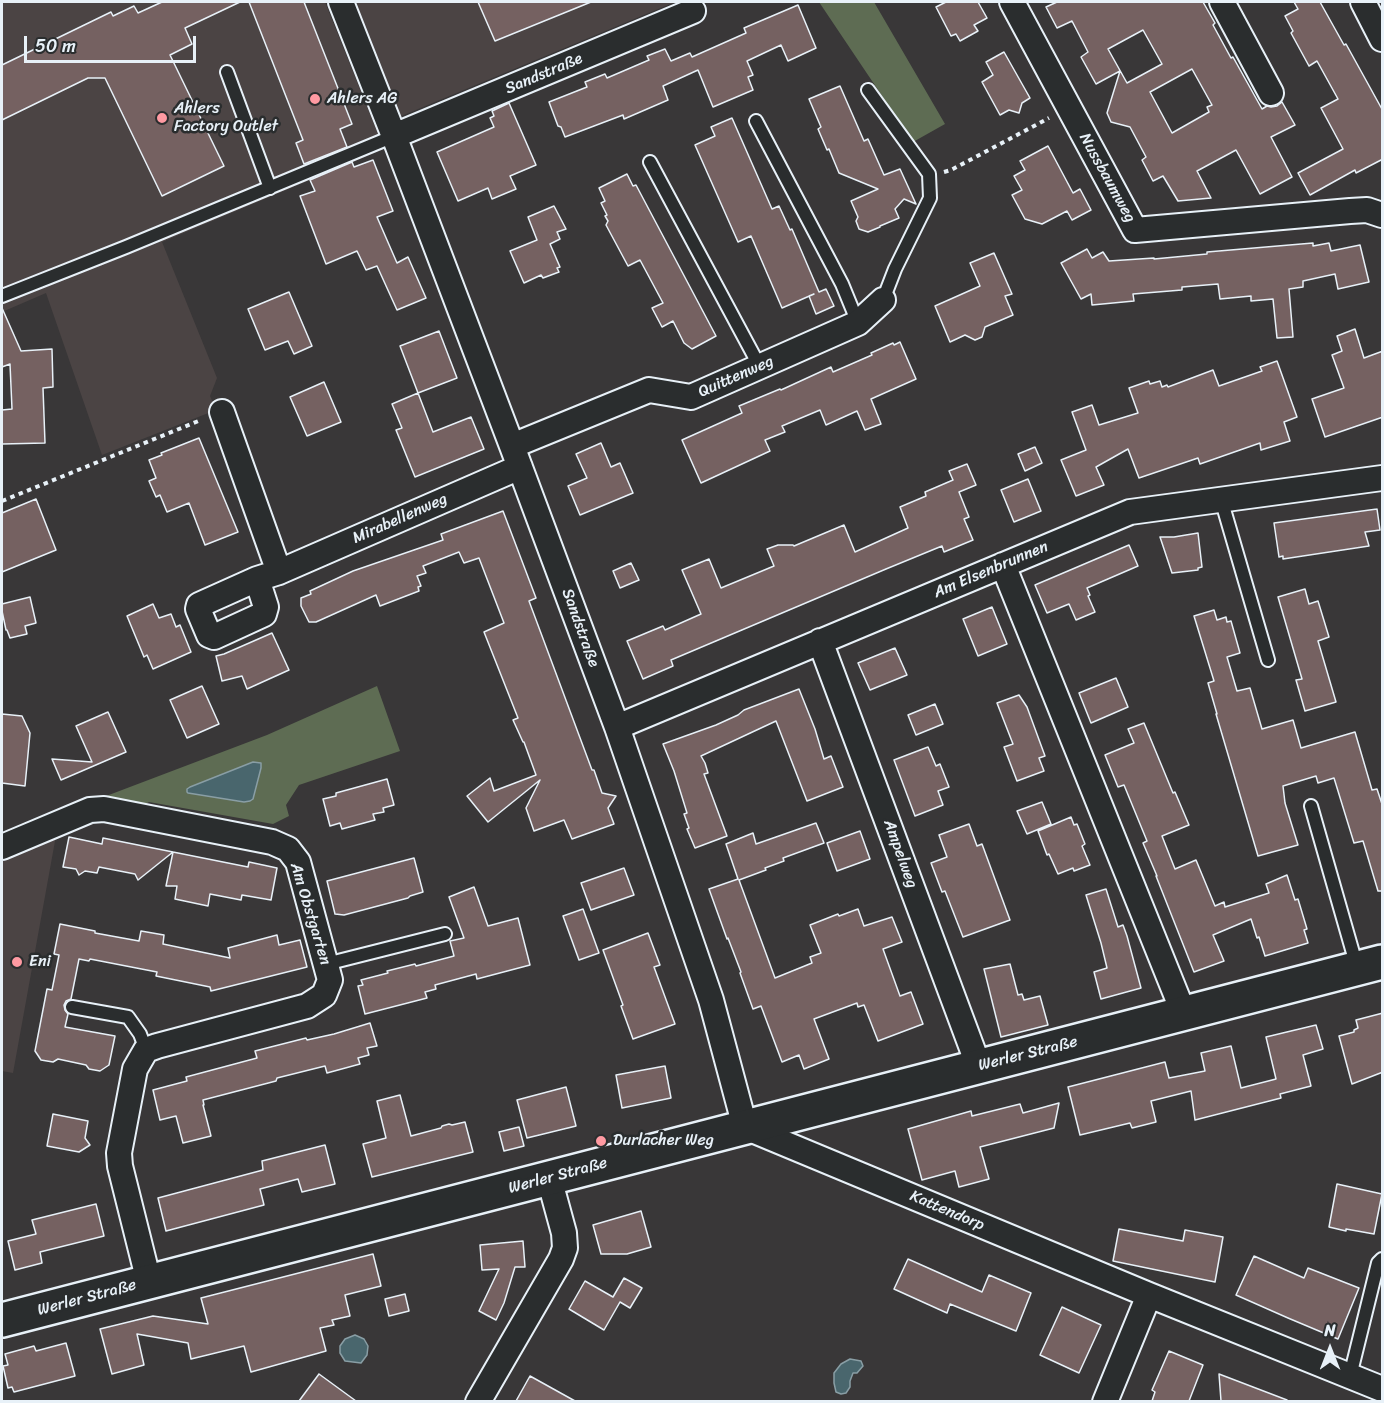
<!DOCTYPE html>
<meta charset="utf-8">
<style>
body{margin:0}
#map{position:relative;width:1384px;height:1403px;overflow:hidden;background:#393738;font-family:Sriracha,sans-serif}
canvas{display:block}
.frame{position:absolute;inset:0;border:3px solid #e8f1f8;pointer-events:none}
.north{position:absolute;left:1300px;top:1319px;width:60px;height:60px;-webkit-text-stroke:4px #2a2d2e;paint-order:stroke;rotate:0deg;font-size:16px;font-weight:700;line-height:24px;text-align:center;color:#e8f1f8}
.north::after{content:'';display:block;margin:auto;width:21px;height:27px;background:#e8f1f8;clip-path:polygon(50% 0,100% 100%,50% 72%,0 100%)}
.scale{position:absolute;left:24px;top:36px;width:172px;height:27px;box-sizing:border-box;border:3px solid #e8f1f8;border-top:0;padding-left:8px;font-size:18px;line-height:21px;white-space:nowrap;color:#e8f1f8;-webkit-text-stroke:4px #2a2d2e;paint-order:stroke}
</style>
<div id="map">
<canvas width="1384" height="1403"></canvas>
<div class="frame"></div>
<div class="north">N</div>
<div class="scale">50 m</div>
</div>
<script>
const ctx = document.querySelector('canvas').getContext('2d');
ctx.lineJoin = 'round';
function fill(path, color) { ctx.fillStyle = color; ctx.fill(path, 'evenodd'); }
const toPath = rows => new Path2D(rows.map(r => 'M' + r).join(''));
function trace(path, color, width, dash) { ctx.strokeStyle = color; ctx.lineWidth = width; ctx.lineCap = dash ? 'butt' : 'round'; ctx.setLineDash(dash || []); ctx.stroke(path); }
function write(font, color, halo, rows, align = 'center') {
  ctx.font = font + ' Sriracha,sans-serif'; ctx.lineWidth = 5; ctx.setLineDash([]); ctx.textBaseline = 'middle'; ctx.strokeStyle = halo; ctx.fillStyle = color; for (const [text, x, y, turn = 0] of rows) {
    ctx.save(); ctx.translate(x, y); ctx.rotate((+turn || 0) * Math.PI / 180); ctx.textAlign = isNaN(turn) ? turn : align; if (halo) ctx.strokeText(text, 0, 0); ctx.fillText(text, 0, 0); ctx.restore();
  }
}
fill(toPath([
 [2,2,325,2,384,149,162,242,217,378,210,396,216,410,102,455,46,293,2,312],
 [354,2,675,2,399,117],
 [57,830,13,1073,2,1071,2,854]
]), '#4b4444');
fill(toPath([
 [819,2,874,2,945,124,913,142],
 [377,686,400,751,299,785,286,805,289,816,273,824,149,802,138,808,93,801,267,735]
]), '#5e6c53');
const water = toPath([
 [253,762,261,763,261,768,253,799,250,801,244,802,188,793,187,792,187,789,190,787,253,762],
 [355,1335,364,1339,368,1346,367,1355,361,1363,345,1361,340,1353,340,1346,345,1339,355,1335],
 [850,1359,861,1361,863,1366,857,1373,853,1373,850,1381,850,1387,846,1393,841,1394,836,1392,834,1383,834,1373,841,1364,850,1359]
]);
fill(water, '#49666d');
trace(water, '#899ea5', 1.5);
const building = toPath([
 [162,2,240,2,185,28,192,44,170,55,224,166,162,196,105,78,88,78,2,120,2,65,111,12,113,16,134,6,138,13,162,2],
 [249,2,304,2,352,124,340,129,347,147,304,164,296,143,303,140,249,2],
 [478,2,591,2,495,41,478,2],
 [946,2,978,2,987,18,974,25,978,31,960,41,956,34,951,36,936,7,946,2],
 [1057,2,1203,2,1215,23,1213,25,1231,58,1233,57,1262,109,1267,106,1271,107,1277,106,1282,102,1295,125,1271,137,1292,177,1260,194,1236,150,1197,171,1211,198,1178,201,1163,176,1153,181,1142,160,1146,157,1130,127,1111,122,1107,113,1120,71,1096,84,1081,57,1088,52,1072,21,1057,28,1046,7,1057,2],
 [1143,30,1162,64,1127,83,1108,49,1143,30],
 [1192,69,1212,105,1207,107,1209,112,1172,133,1150,92,1192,69],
 [1294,2,1320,2,1344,45,1346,44,1383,111,1383,159,1356,173,1355,170,1310,195,1298,173,1343,149,1321,108,1338,99,1317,61,1309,66,1291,33,1293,31,1285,16,1298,9,1294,2],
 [798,5,816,48,788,61,781,45,747,61,753,75,748,77,753,90,713,107,698,70,663,86,668,100,624,119,623,115,565,137,561,127,558,126,549,102,587,87,585,82,605,74,607,78,649,60,647,56,665,49,671,61,690,53,692,57,746,33,744,28,798,5],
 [1004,52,1030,98,1022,103,1019,113,1009,110,1000,115,982,82,993,75,986,62,1004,52],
 [840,86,864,141,868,139,884,175,900,169,916,204,904,199,895,209,899,218,880,226,880,227,868,232,859,229,856,221,858,217,851,201,878,189,839,173,829,149,827,150,818,129,821,127,809,99,840,86],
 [509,103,536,165,510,176,516,189,492,199,488,188,458,201,437,152,494,127,490,118,494,116,492,111,509,103],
 [732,118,772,209,779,206,790,230,792,229,819,292,826,289,834,306,816,314,809,296,814,294,782,308,751,236,738,242,695,145,715,136,711,127,732,118],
 [1048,146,1073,193,1080,189,1091,210,1072,220,1067,211,1042,224,1025,219,1012,195,1022,190,1014,176,1025,170,1020,161,1048,146],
 [373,160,393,211,377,217,397,263,408,257,426,298,397,310,377,266,366,270,357,251,326,264,300,196,315,191,310,180,352,162,354,167,373,160],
 [627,174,633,186,636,185,716,336,692,349,684,343,673,321,662,327,652,308,663,303,640,260,628,266,606,225,608,221,605,216,607,215,601,203,605,201,599,188,627,174],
 [554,206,566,229,557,232,560,239,550,244,560,267,557,268,559,272,543,278,541,275,524,283,510,251,537,240,528,217,554,206],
 [1313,243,1313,246,1329,243,1331,251,1360,245,1369,282,1338,289,1335,274,1303,281,1303,287,1289,289,1293,337,1277,338,1273,299,1251,301,1251,296,1220,299,1218,284,1182,287,1182,290,1133,294,1134,301,1092,305,1091,294,1081,299,1061,263,1087,249,1092,258,1103,252,1109,261,1154,258,1154,259,1207,254,1207,252,1313,243],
 [994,253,1012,294,1005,296,1013,315,985,327,982,337,975,340,965,335,950,342,935,306,980,286,970,263,994,253],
 [289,292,312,346,294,354,288,341,265,350,248,309,289,292],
 [2,308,21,351,52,349,53,387,43,388,45,443,2,444,2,410,12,409,10,364,2,367,2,308],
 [1355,329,1364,358,1383,351,1383,417,1325,437,1312,399,1344,388,1332,355,1342,351,1337,336,1355,329],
 [439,331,457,378,418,393,433,432,471,417,484,449,415,477,396,430,402,428,392,404,418,393,400,346,439,331],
 [900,342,916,379,871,399,881,424,865,430,857,411,826,425,820,410,782,426,785,432,765,440,770,451,701,483,682,440,742,413,739,406,780,389,781,390,831,367,833,372,872,355,871,353,893,343,894,345,900,342],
 [1277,361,1297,417,1284,422,1290,441,1261,450,1260,443,1200,464,1198,458,1139,478,1128,449,1096,467,1104,485,1076,496,1061,460,1086,450,1072,412,1092,405,1099,425,1138,413,1129,388,1149,381,1150,384,1160,381,1162,387,1167,385,1168,387,1213,370,1219,386,1262,371,1260,367,1277,361],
 [324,382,341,422,307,436,290,397,324,382],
 [199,438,238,532,205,545,189,503,167,512,160,495,156,497,149,481,156,478,149,460,162,455,161,453,199,438],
 [601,443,611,467,620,463,633,493,580,515,568,486,587,478,576,454,601,443],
 [1035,447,1042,463,1025,471,1018,454,1035,447],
 [967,464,976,485,959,492,969,517,964,519,973,540,944,552,942,546,886,569,671,660,673,666,643,679,627,641,663,626,665,630,701,614,682,570,709,559,721,588,774,566,767,549,778,545,793,545,794,546,844,525,855,552,908,528,900,507,926,496,925,492,953,480,949,471,967,464],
 [1028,479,1041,511,1014,522,1001,490,1028,479],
 [36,499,56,550,2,572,2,513,36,499],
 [1377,509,1380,530,1365,532,1369,546,1283,559,1283,556,1279,557,1274,523,1377,509],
 [503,511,536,598,529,601,592,770,594,770,602,793,616,796,608,808,614,824,572,839,564,820,534,831,526,808,540,780,488,822,467,796,490,778,494,791,536,775,524,742,523,742,513,720,518,718,484,632,504,623,479,558,464,563,459,552,423,566,426,573,417,576,421,586,418,587,419,591,380,606,376,595,316,622,309,622,301,606,301,598,311,594,310,591,353,571,443,540,441,534,503,511],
 [1198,533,1202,567,1198,568,1198,570,1172,573,1160,537,1174,537,1198,533],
 [1129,545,1138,566,1087,588,1090,595,1088,596,1095,612,1076,620,1069,604,1047,613,1035,585,1129,545],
 [631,563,639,580,620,588,613,571,631,563],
 [1305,589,1309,604,1318,601,1329,637,1318,641,1336,702,1305,711,1296,680,1302,679,1278,597,1305,589],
 [30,597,36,623,25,626,27,634,10,638,7,630,6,630,2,611,2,604,30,597],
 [153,604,159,618,171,614,176,627,180,625,191,652,153,669,147,655,144,657,127,616,153,604],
 [992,607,1007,644,978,656,963,619,992,607],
 [1214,610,1217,620,1226,617,1227,622,1231,621,1240,653,1227,657,1237,691,1250,688,1262,729,1293,720,1301,748,1355,732,1372,790,1377,789,1383,807,1383,891,1378,891,1363,841,1354,843,1334,778,1318,783,1316,776,1283,786,1285,803,1298,845,1258,856,1216,714,1217,714,1208,683,1214,681,1194,616,1214,610],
 [272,633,289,670,247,689,242,676,222,681,216,656,224,654,272,633],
 [895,648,907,675,870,690,858,663,895,648],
 [1116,678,1128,707,1091,723,1079,693,1116,678],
 [202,686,219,724,187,738,170,700,202,686],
 [799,689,815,729,824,759,831,756,843,787,807,801,776,721,701,756,705,763,708,773,704,774,727,836,695,848,687,829,689,828,684,814,687,813,674,771,663,744,716,725,738,715,744,710,799,689],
 [1019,695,1027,707,1045,756,1039,758,1044,771,1017,781,1004,747,1013,744,997,703,1019,695],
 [935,704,943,724,916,735,908,715,935,704],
 [108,712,126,752,61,780,52,759,92,762,76,726,108,712],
 [2,714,22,716,30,733,25,786,2,783,2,714],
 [1144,723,1173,793,1175,792,1189,825,1162,836,1175,869,1196,860,1215,906,1224,902,1225,907,1269,893,1266,884,1287,875,1295,900,1298,899,1307,929,1304,930,1308,943,1265,956,1259,937,1257,938,1251,919,1213,935,1224,961,1194,972,1156,876,1157,876,1143,843,1147,841,1124,785,1118,787,1105,755,1134,743,1128,729,1144,723],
 [928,747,936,766,940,764,949,787,938,791,943,805,915,816,894,760,928,747],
 [387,779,394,805,383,808,384,812,373,814,375,820,342,829,340,823,330,826,323,799,336,796,336,793,387,779],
 [1042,802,1051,824,1027,834,1017,811,1042,802],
 [1071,817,1074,825,1077,824,1085,844,1082,846,1090,865,1074,871,1073,868,1058,874,1049,854,1047,855,1038,831,1071,817],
 [816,823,824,843,783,858,784,861,765,868,766,870,739,880,775,978,812,963,810,957,821,953,810,925,838,914,839,916,858,909,864,926,892,917,902,942,883,949,900,996,911,992,923,1024,878,1041,864,1005,858,1007,857,1003,814,1019,829,1059,804,1069,799,1055,782,1062,761,1006,753,1009,740,973,741,972,728,938,727,939,709,889,738,879,726,844,753,833,756,844,816,823],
 [969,824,977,846,982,844,1010,920,963,937,945,891,942,892,931,863,947,857,939,835,969,824],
 [860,831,870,859,837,871,827,843,860,831],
 [69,837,102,844,103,838,173,852,138,880,135,874,99,867,97,873,85,871,79,875,76,869,63,867,69,837],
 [173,852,248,867,249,862,277,868,271,900,242,895,241,900,210,894,208,906,175,899,177,886,166,886,173,852],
 [414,858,423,892,410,896,408,898,344,915,335,914,327,881,414,858],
 [624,868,634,895,591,910,581,883,624,868],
 [474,887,488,926,518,918,530,965,477,979,476,974,435,985,436,989,425,992,427,998,365,1014,358,986,363,985,361,980,388,973,387,971,415,964,416,966,454,956,450,941,464,938,449,897,474,887],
 [1106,889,1118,927,1123,925,1127,936,1141,988,1101,999,1094,972,1107,968,1101,943,1086,895,1106,889],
 [583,909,599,953,579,960,563,916,583,909],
 [60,924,95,931,95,933,139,941,141,931,164,935,163,944,230,958,228,948,277,935,279,945,300,940,307,967,211,991,210,987,156,976,157,972,90,959,89,961,79,959,71,999,66,1001,64,1005,65,1010,68,1014,65,1027,115,1036,109,1065,100,1071,89,1069,86,1065,58,1059,53,1062,41,1060,35,1051,47,989,52,990,59,955,54,954,60,924],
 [648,933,660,965,654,967,675,1024,633,1039,621,1006,623,1005,603,950,648,933],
 [1010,964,1018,995,1022,994,1024,1000,1040,996,1048,1025,1001,1037,984,969,1010,964],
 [1383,1013,1383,1072,1352,1084,1339,1036,1354,1032,1354,1030,1358,1028,1356,1020,1383,1013],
 [370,1023,377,1046,367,1048,369,1055,358,1058,360,1064,327,1073,325,1066,277,1078,276,1081,203,1100,204,1105,203,1105,211,1136,183,1143,176,1116,160,1120,153,1090,187,1081,186,1077,257,1058,255,1051,306,1038,307,1040,334,1034,370,1023],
 [1316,1025,1323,1049,1303,1055,1311,1086,1280,1094,1281,1098,1195,1120,1191,1091,1151,1101,1156,1122,1132,1128,1130,1123,1080,1135,1068,1087,1165,1062,1169,1078,1205,1071,1201,1053,1231,1046,1241,1088,1276,1079,1266,1037,1316,1025],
 [665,1066,671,1098,622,1108,616,1075,665,1066],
 [566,1087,576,1126,527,1138,517,1100,566,1087],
 [400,1095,411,1136,441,1128,442,1126,449,1124,452,1125,465,1122,473,1152,372,1177,363,1144,386,1138,377,1101,400,1095],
 [1059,1103,1054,1128,980,1147,989,1179,959,1187,955,1171,922,1180,908,1129,971,1111,972,1116,1020,1104,1023,1113,1059,1103],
 [53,1114,88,1121,85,1138,90,1145,79,1152,47,1146,53,1114],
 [519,1127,524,1146,504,1151,499,1132,519,1127],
 [325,1145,335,1184,302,1192,298,1179,260,1189,264,1205,166,1231,158,1198,263,1170,262,1161,325,1145],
 [1337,1184,1382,1194,1374,1234,1346,1229,1346,1231,1329,1227,1337,1184],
 [96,1204,104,1236,40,1252,42,1263,15,1270,8,1241,36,1234,32,1220,96,1204],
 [641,1211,651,1247,627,1254,601,1254,593,1225,641,1211],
 [1119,1229,1183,1241,1185,1230,1223,1237,1215,1282,1113,1261,1119,1229],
 [523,1241,525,1267,515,1267,504,1303,496,1320,479,1311,499,1269,482,1270,480,1245,523,1241],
 [373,1254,381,1286,345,1295,350,1316,332,1320,334,1325,320,1328,326,1351,251,1372,244,1346,191,1359,188,1343,137,1334,144,1365,112,1374,100,1329,153,1316,208,1324,201,1298,373,1254],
 [1254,1256,1304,1278,1308,1268,1359,1288,1338,1339,1288,1318,1236,1295,1254,1256],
 [908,1259,982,1292,989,1275,1031,1293,1016,1331,950,1304,947,1313,894,1289,908,1259],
 [624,1278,642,1288,630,1308,620,1302,604,1330,569,1309,585,1281,613,1297,624,1278],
 [405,1294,409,1311,389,1316,385,1299,405,1294],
 [1062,1307,1101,1325,1079,1373,1040,1355,1062,1307],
 [66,1343,75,1376,14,1392,12,1387,8,1388,3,1366,8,1365,5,1354,34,1346,36,1351,66,1343],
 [1169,1351,1203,1365,1189,1401,1152,1401,1155,1392,1152,1390,1169,1351],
 [319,1374,356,1401,299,1401,319,1374],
 [1219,1374,1287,1400,1287,1401,1221,1401,1219,1374],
 [530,1376,575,1401,516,1401,530,1376]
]);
fill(building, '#756161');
trace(building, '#e8f1f8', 1.5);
const lane = toPath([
 [227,72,270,188],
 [868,90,929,174,930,198,895,269,883,300],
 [756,121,842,284,858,323],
 [650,162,760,367],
 [2,296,126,247,394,136],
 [1221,499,1268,660],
 [1311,806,1357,967],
 [326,964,445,934],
 [72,1007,128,1017,140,1034,146,1050],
 [1350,1376,1378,1263,1382,1259]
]);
const street = toPath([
 [341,2,394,136,512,446,617,727,711,1000,745,1127,1149,1295,1382,1389],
 [1012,2,1135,230,1350,211,1367,210,1382,215],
 [1222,2,1271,93],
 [1363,2,1382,39],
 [394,136,693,11],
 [222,412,279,572],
 [512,446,649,390,691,397,858,323,883,300],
 [1003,565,1184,1014],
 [257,579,266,607,264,614,214,637,209,635,198,609,199,605,257,579,279,572,520,467],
 [820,641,979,1067],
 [617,727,1130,512,1382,478],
 [2,847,90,810,104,809,272,842,288,849,298,862,330,980,324,995,307,1006,157,1046,146,1050,135,1069,119,1153,120,1166,149,1282],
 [478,1402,561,1259,565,1248,564,1233,549,1178],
 [1105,1402,1149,1295]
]);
const secondary = toPath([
 [2,1320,1382,962]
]);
trace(lane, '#e8f1f8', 16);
trace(street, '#e8f1f8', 28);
trace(secondary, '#e8f1f8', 38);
trace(toPath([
 [944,172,951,170,1049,118],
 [2,501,201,420]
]), '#e8f1f8', 4, [4.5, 4.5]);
trace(lane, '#2a2d2e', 12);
trace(street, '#2a2d2e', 24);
trace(secondary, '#2a2d2e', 33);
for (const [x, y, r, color] of [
 [315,99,6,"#ff9aa2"],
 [162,118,6,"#ff9aa2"],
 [17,962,6,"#ff9aa2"],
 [601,1141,6,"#ff9aa2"]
]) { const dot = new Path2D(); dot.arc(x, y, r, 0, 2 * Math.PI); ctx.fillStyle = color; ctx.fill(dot); trace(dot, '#2a2d2e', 2); }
write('16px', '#e8f1f8', '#2a2d2e', [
 ["Sandstraße",544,74,-23],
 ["Nussbaumweg",1107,178,61],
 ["Quittenweg",736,377,-24],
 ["Mirabellenweg",400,519,-24],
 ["Am Elsenbrunnen",991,570,-23],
 ["Sandstraße",580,628,70],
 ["Ampelweg",900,854,70],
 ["Am Obstgarten",310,914,73],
 ["Werler Straße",1028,1054,-14],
 ["Werler Straße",558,1176,-15],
 ["Kattendorp",947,1211,23],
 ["Werler Straße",87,1298,-15]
]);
write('16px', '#e8f1f8', '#2a2d2e', [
 ["Ahlers AG",327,99],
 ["Ahlers",174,109],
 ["Factory Outlet",174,127],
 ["Eni",29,962],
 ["Durlacher Weg",613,1141]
], 'left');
</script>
